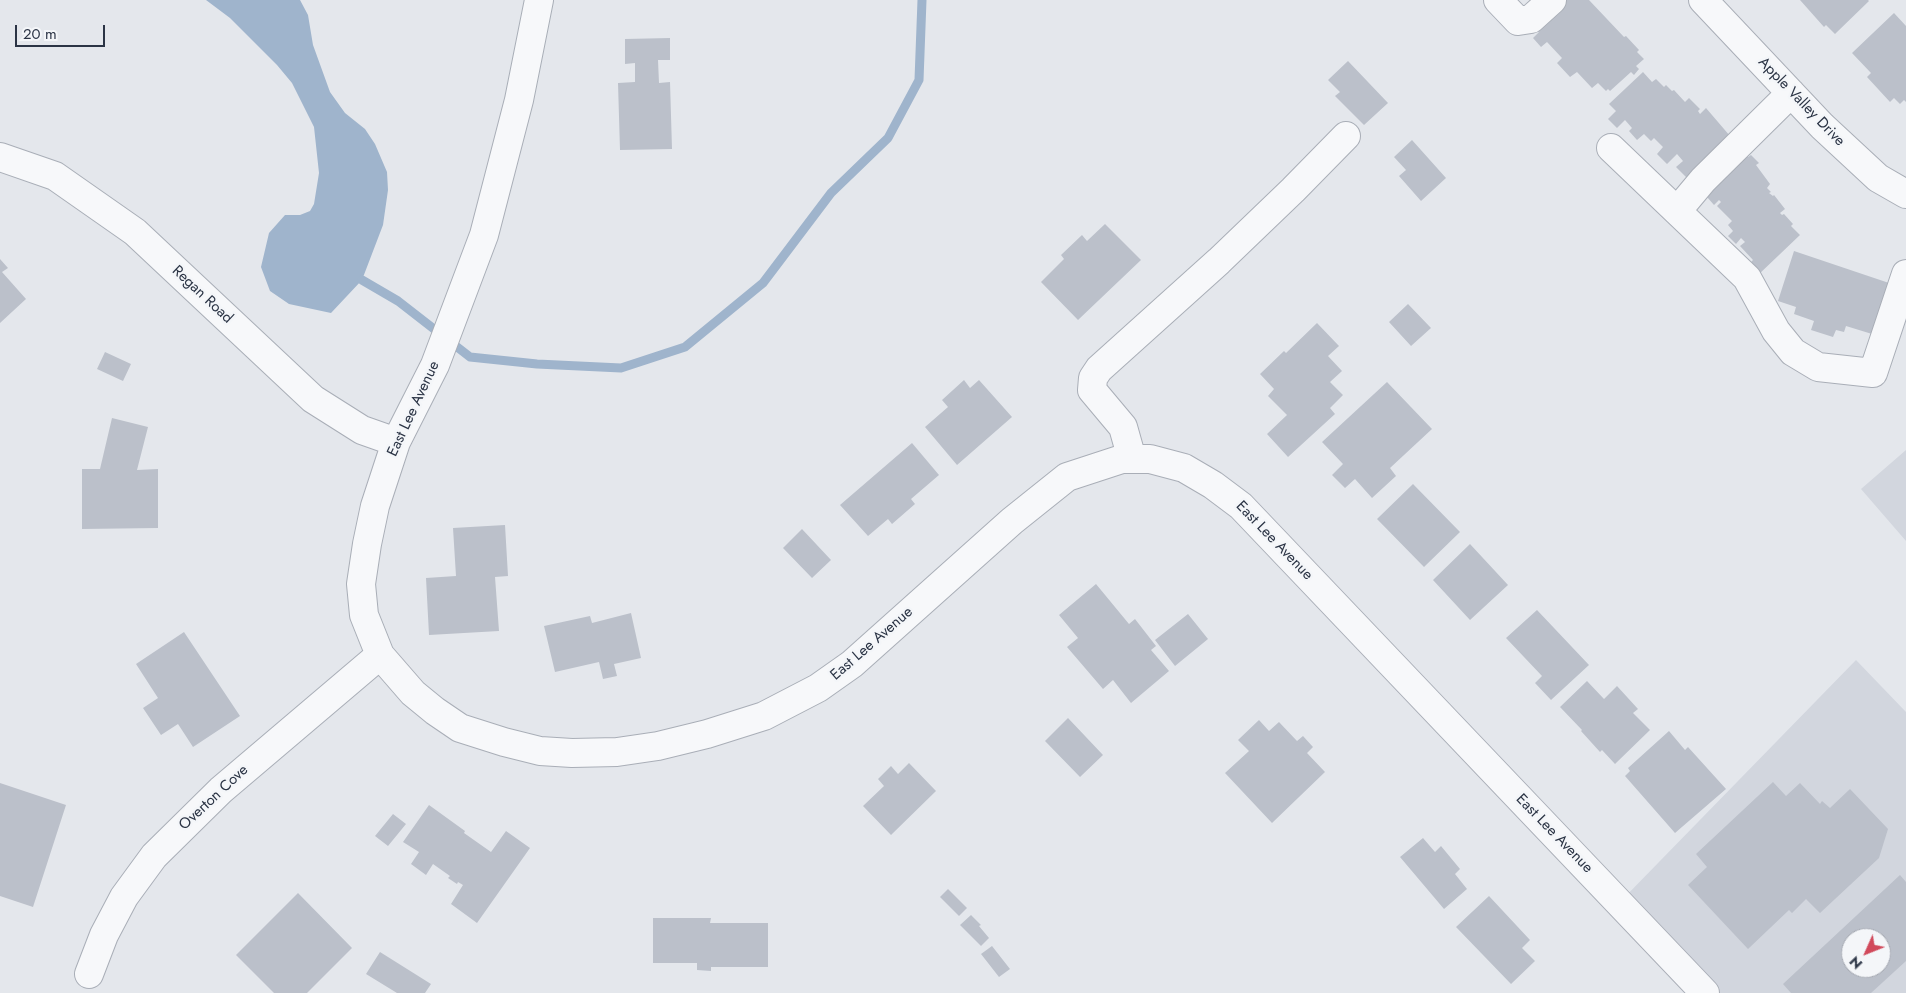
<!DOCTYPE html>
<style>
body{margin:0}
#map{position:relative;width:1906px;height:993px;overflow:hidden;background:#e4e7ec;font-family:Jost,sans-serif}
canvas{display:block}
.north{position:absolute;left:1841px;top:928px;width:50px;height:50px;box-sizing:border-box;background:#f4f6f9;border:1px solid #a4a8b1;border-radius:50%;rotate:226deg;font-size:14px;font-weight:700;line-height:20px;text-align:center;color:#2b3445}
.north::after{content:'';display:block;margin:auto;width:18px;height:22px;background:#d1495b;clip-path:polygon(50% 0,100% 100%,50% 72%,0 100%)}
.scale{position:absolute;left:15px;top:25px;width:90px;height:22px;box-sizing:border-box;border:2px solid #2b3445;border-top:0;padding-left:6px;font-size:15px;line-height:18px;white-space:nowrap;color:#2b3445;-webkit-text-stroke:4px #f4f6f9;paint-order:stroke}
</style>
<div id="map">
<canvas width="1906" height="993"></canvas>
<div class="north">N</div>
<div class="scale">20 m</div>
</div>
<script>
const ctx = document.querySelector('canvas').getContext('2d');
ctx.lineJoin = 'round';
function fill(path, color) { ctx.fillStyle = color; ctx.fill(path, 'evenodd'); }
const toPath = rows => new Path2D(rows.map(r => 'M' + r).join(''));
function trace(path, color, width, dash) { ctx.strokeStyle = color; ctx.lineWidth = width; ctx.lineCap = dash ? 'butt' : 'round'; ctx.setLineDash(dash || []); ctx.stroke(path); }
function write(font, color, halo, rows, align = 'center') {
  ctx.font = font + ' Jost,sans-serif'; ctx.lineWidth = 5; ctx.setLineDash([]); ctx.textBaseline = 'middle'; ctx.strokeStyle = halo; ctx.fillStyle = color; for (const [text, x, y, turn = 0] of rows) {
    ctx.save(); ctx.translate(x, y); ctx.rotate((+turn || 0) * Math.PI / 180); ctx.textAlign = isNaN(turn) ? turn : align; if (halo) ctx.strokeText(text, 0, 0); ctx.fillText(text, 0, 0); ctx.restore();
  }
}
fill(toPath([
 [1906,450,1906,541,1861,489],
 [1856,660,1906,712,1906,993,1705,993,1619,903],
 [1851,938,1881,938,1881,968,1851,968]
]), '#d2d6de');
fill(toPath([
 [206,0,300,0,308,15,313,45,330,92,345,113,365,129,375,144,387,172,388,190,383,225,362,280,331,313,289,304,270,291,261,267,269,233,285,215,300,215,310,211,314,204,319,173,314,127,292,83,277,65,230,18]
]), '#9fb4cc');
trace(toPath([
 [362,280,398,301,470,357,537,364,621,368,685,347,763,283,831,193,888,138,919,80,922,0]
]), '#9fb4cc', 9);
fill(toPath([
 [1565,0,1589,0,1624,37,1626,36,1639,50,1637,52,1644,59,1636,66,1639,69,1634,75,1631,72,1610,91,1608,89,1606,91,1598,83,1592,88,1577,72,1570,77,1557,63,1562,58,1547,42,1541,47,1533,38,1539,32,1535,28],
 [1800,0,1868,0,1869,1,1835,34,1826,25,1824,27],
 [1894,13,1906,26,1906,102,1904,100,1900,104,1894,98,1890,102,1867,77,1871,73,1852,53],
 [670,38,670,60,658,60,659,83,670,82,672,149,620,150,618,83,635,82,635,63,625,64,625,39],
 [1348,61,1388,103,1364,125,1335,96,1340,92,1328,80],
 [1643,72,1652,82,1656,79,1664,87,1666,85,1672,91,1674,90,1685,102,1689,98,1700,109,1698,111,1700,114,1706,108,1730,136,1687,178,1676,167,1683,161,1677,154,1667,164,1657,154,1663,147,1654,138,1651,141,1644,134,1637,140,1629,131,1632,128,1625,120,1617,128,1608,119,1616,111,1609,104],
 [1412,140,1446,178,1421,201,1399,176,1406,170,1394,157],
 [1744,152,1748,157,1751,155,1759,163,1756,165,1770,184,1767,188,1771,192,1769,193,1773,196,1774,195,1785,209,1780,213,1782,215,1784,214,1793,224,1791,226,1800,235,1757,276,1747,266,1753,260,1740,246,1745,242,1741,238,1736,244,1728,236,1733,231,1728,225,1732,221,1717,206,1721,202,1719,200,1714,205,1707,197,1712,192,1708,187],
 [1105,224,1141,260,1078,320,1041,282,1064,259,1061,255,1082,235,1087,241],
 [1794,251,1889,283,1872,334,1846,326,1844,332,1836,330,1833,337,1811,330,1814,321,1794,314,1796,307,1778,301],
 [0,259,8,268,2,272,26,299,0,323],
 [1408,304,1431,328,1411,346,1389,322],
 [1317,323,1339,346,1328,356,1342,371,1330,382,1343,395,1330,408,1335,414,1288,457,1267,434,1287,415,1268,396,1274,389,1260,374,1284,351,1286,353],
 [105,352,131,364,123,381,97,369],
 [964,380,970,388,979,380,1012,417,957,465,925,427,948,407,942,400],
 [1387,382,1432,429,1390,468,1396,476,1372,498,1355,479,1345,488,1332,475,1343,464,1322,442],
 [112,418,148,427,137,470,158,469,158,528,82,529,82,469,100,469],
 [912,443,939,475,911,499,915,504,892,524,888,519,868,536,840,505],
 [1413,484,1460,532,1424,567,1377,519],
 [505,525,508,576,495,577,499,631,429,635,426,578,456,576,453,528],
 [802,529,831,560,812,578,783,548],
 [1470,544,1508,585,1470,620,1433,580],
 [1096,584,1129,624,1135,619,1156,646,1151,650,1169,671,1131,703,1113,680,1103,689,1067,647,1078,638,1059,615],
 [1537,610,1589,665,1551,700,1535,683,1542,676,1506,638],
 [631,613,641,658,614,664,617,676,603,679,599,662,555,672,544,626,590,616,592,623],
 [1188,614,1208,639,1175,666,1155,640],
 [184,632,240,716,193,747,178,724,161,735,143,708,158,698,136,664],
 [1587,681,1604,699,1617,686,1638,709,1633,713,1650,730,1615,764,1602,750,1600,752,1581,731,1582,730,1560,707],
 [1068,718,1103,755,1080,777,1045,741],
 [1259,720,1269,731,1279,722,1297,741,1303,736,1313,747,1307,753,1325,772,1272,823,1225,773,1249,751,1238,740],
 [1669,731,1685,750,1688,747,1726,789,1675,833,1625,776,1630,771,1628,768],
 [909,763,936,791,891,835,863,806,884,786,878,779,891,766,898,774],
 [1773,782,1786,796,1800,783,1820,804,1822,801,1830,808,1850,789,1888,829,1879,858,1820,913,1806,899,1792,913,1789,910,1748,949,1688,885,1707,867,1696,854],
 [0,783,66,805,33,907,0,896],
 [429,805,465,831,464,833,491,852,506,831,530,848,477,923,451,904,463,885,458,882,457,884,448,878,450,876,433,864,426,875,411,864,419,852,403,842],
 [393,814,406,824,388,846,375,836],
 [1423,838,1435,852,1441,846,1460,869,1455,874,1467,889,1444,909,1400,857],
 [1900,875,1906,882,1906,961,1871,993,1791,993,1783,984],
 [1851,938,1881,938,1881,968,1851,968],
 [948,889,967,908,959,916,940,897],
 [298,893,352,948,307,993,274,993,236,955],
 [1489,896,1530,940,1522,948,1535,961,1511,984,1456,927],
 [971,915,981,925,979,926,989,938,981,946,960,925],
 [653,918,711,918,710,923,768,923,768,967,711,967,711,971,697,970,697,963,653,963],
 [992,946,1010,969,999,977,981,954],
 [380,952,431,984,425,993,397,993,366,974]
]), '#bbc0ca');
const minor = toPath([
 [539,0,519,100,484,235,435,365,396,442,375,506,367,544,361,584,364,615,380,655,413,693,435,711,460,728,504,742,540,751,572,753,617,752,658,746,707,734,764,716,818,688,852,664,1012,521,1067,477,1122,459,1150,459,1184,468,1213,485,1241,506,1705,993],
 [1498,0,1518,21,1531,19,1552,0],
 [1703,0,1822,126,1878,178,1906,194],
 [1611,148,1747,278,1776,331,1793,352,1818,367,1873,373,1906,274],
 [0,157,55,176,135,232,313,399,362,430,396,442],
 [1677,211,1703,180,1791,93],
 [1132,459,1123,427,1092,390,1093,378,1099,369,1219,261,1293,190,1346,136],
 [89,974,104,935,124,897,154,856,221,790,380,655]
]);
trace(minor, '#a9aeb7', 30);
trace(minor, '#f7f8fa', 28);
write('15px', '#2b3445', '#f4f6f9', [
 ["Apple Valley Drive",1801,102,46],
 ["Regan Road",202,295,43],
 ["East Lee Avenue",414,409,-65],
 ["East Lee Avenue",1274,541,46],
 ["East Lee Avenue",872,644,-41],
 ["Overton Cove",214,798,-43],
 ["East Lee Avenue",1554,834,46]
]);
</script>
